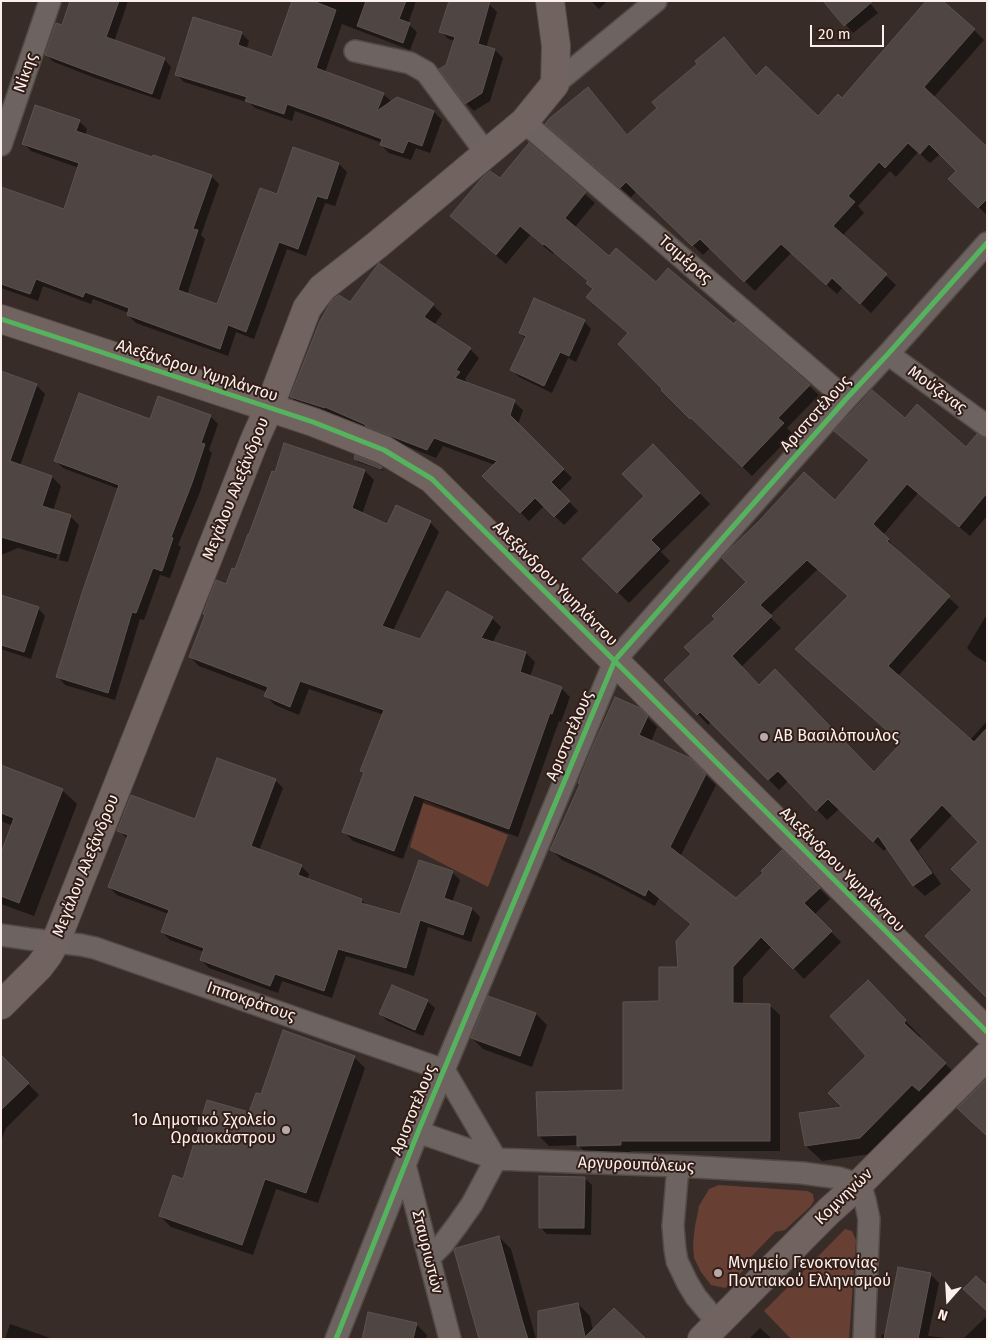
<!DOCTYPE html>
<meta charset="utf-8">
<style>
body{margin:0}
#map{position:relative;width:988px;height:1340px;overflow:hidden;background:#372c28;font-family:"Fira Sans",sans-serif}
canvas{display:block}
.frame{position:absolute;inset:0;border:2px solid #fdefeb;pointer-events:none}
.north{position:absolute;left:923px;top:1275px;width:50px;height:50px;-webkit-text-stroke:4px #321e18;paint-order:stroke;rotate:199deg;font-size:14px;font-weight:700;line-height:20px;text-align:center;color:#fdefeb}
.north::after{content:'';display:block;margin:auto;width:18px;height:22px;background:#fdefeb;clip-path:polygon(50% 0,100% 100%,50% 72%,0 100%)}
.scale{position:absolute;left:810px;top:25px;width:74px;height:22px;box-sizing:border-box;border:2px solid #fdefeb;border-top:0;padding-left:6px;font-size:15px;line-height:18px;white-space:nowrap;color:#fdefeb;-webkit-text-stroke:4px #321e18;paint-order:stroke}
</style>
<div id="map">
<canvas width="988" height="1340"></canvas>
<div class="frame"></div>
<div class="north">N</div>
<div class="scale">20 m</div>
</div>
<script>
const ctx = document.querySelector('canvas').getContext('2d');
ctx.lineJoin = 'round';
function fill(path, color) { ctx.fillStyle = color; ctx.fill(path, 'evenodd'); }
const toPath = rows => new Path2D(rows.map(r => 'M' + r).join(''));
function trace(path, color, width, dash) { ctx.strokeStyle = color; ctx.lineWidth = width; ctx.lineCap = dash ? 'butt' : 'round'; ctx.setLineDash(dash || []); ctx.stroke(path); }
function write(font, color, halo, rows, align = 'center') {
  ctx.font = font + ' "Fira Sans",sans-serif'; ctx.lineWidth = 4; ctx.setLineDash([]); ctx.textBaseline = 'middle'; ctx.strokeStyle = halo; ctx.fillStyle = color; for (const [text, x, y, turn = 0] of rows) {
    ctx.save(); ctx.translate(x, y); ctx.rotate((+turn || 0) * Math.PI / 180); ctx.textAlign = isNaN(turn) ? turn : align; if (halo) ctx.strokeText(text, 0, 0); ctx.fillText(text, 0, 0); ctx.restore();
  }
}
fill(toPath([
 [424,800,508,835,488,887,410,847],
 [719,1185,808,1191,813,1194,814,1201,810,1207,785,1230,775,1232,750,1258,747,1267,725,1288,711,1285,701,1272,694,1258,693,1243,695,1226,699,1206,709,1189],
 [845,1229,852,1231,856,1240,849,1339,791,1339,764,1311]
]), '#683f33');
fill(toPath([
 [71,1,128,1,114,42,164,59,171,67,160,100,98,79,54,62,46,55,62,26],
 [294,1,416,1,408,24,417,32,410,50,342,24,325,72,383,94,392,102,397,99,434,112,442,120,430,153,416,148,411,160,389,153,381,145,382,143,295,111,292,121,255,108,250,103,184,82,176,74,241,33,249,41,246,50,273,59],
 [591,1,607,1,599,9],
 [825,1,868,1,878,13,853,33],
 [483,2,489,4,497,12,486,48,495,50,503,58,490,101,474,111,466,103,441,69,447,65,455,41,448,39,441,31],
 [974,30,984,40,933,98,987,149,987,215,949,179,958,171,940,154,930,163,918,152,896,177,890,171,858,206,864,213,842,236,896,285,871,313,843,287,837,294,791,253,755,291,710,248,703,255,637,191,631,197,557,134,598,99,628,136,734,49,757,77,818,118,842,99],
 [79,121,87,129,85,136,153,158,211,176,219,184,201,235,205,239,187,295,218,305,278,196,294,149,339,164,347,172,335,206,325,203,306,256,287,249,254,339,236,332,228,356,136,323,128,315,129,313,93,299,91,304,43,286,38,301,1,288,1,188,65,210,79,168,31,151,23,143],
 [529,145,595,203,574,228,609,257,734,325,809,386,819,395,787,428,793,434,752,476,701,427,701,428,663,390,629,334,588,297,594,290,589,282,554,252,553,254,530,235,506,264,461,226,451,216,500,180],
 [350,304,433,305,442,314,434,325,470,349,479,358,465,379,467,382,466,384,514,402,523,410,518,424,572,478,559,491,578,511,564,525,544,506,529,521,484,476,495,465,443,446,436,458,376,434,373,432,334,415,334,416,300,405,291,397],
 [584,321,591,329,576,362,568,358,552,393,519,377,512,370,526,339,520,333],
 [1,372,36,385,45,394,20,466,52,477,61,486,53,511,70,516,79,525,68,562,59,560,70,520,68,520,56,559,18,548,1,555],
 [210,416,218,424,209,450,212,453,200,492,178,545,181,547,170,578,160,575,144,620,140,619,115,700,65,685,58,677,119,489,63,468,55,460,151,421],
 [905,420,966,449,987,440,987,516,970,536,918,493,883,535,898,550,897,552,959,607,898,676,970,740,987,721,987,996,973,890,980,842,953,814,918,851,941,884,925,896,914,886,888,847,884,851,839,809,827,820,789,780,779,790,711,722,708,725,698,714,693,654,716,619,836,502,870,461,836,431],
 [818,569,849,597,797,649,902,744,874,774,760,687,741,667,781,628,769,616],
 [285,444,365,471,374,480,362,514,387,526,430,522,439,532,393,631,420,640,492,618,501,627,492,643,526,653,535,662,530,677,561,688,570,697,561,722,559,721,518,837,423,803,403,859,353,841,344,832,365,773,362,770,384,715,309,689,299,715,275,705,266,696,267,692,199,666,190,657,235,571,276,473],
 [653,445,710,504,661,552,670,561,629,603,584,559,646,496],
 [355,459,381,468,384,471,358,462],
 [1,597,38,608,45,616,31,659,1,649],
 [987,614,987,663,974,655,967,648],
 [639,709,657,727,651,742,689,759,716,785,680,857,736,900,765,873,782,852,830,899,814,915,841,942,804,979,772,946,743,978,743,1005,769,1005,780,1015,780,1151,631,1151,631,1155,589,1156,578,1145,549,1146,539,1136,624,1091,660,1003,679,968,692,925,659,898,655,906,608,881,562,860,552,850],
 [1,766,62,790,77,804,34,916,1,904,1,856,13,826,1,821],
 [275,780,283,788,259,851,301,866,309,874,307,880,362,900,368,907,401,916,452,872,460,880,452,902,472,909,480,917,471,942,428,927,414,976,346,956,332,998,282,981,278,993,209,968,201,960,204,952,170,940,162,932,169,914,117,895,109,887,128,839,118,830,196,820],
 [489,998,536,1014,547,1025,532,1067,483,1049,472,1038],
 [884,998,921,1037,919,1039,961,1079,876,1153,822,1161,806,1146,844,1108,868,1056],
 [427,1001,435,1008,423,1036,388,1021,380,1014],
 [1,1057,39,1095,6,1128,1,1141],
 [354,1057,365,1068,318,1203,276,1189,253,1255,171,1227,160,1216,184,1180,250,1114,261,1095],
 [584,1178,592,1185,591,1235,547,1234,540,1227],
 [499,1237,511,1249,536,1339,480,1339],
 [930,1274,939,1283,928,1336,954,1339,881,1339,882,1334,886,1335],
 [578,1304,590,1316,593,1331,644,1339,539,1339],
 [987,1316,987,1339,963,1339],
 [10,1324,53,1339,5,1339],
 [416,1324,427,1335,426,1339,363,1339],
 [760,1328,772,1339,749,1339]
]), '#0007');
const building = toPath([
 [70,1,119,1,106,37,165,58,152,94,90,72,45,55,56,23,62,25,70,1],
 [292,1,313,1,336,10,316,68,384,93,377,111,397,97,434,111,422,146,408,141,403,153,380,145,382,139,329,119,287,104,284,114,245,101,247,97,175,75,193,17,242,32,238,45,272,57,292,1],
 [366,1,406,1,399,19,410,23,403,43,357,26,366,1],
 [449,1,490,1,478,44,495,49,482,93,465,104,439,69,446,65,455,37,439,32,449,1],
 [823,1,873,1,844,26,823,1],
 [926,1,943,1,975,29,924,87,987,147,987,199,978,208,948,179,956,171,929,144,920,154,908,143,885,168,879,162,848,196,855,202,833,226,887,274,860,304,832,278,826,285,781,244,744,282,700,239,692,246,626,182,620,188,545,124,550,118,588,87,627,135,657,108,652,102,697,64,695,61,724,37,756,76,766,66,818,116,838,94,842,98,926,1],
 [35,105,80,120,76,131,152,157,153,155,212,175,193,229,198,230,178,290,217,304,260,188,277,194,293,147,339,163,327,199,317,196,298,249,279,242,246,332,228,325,220,349,127,315,129,308,85,292,83,297,36,279,30,294,1,284,1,187,64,209,79,163,22,144,35,105],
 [529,143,586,192,565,218,609,256,616,248,656,282,668,268,734,324,736,321,810,385,778,418,784,423,742,467,691,418,690,419,661,390,662,389,618,344,628,333,586,297,593,289,586,283,588,281,544,244,543,245,520,226,496,255,450,216,481,179,490,171,500,178,529,143],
 [379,263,434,304,424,317,471,348,456,370,460,372,455,378,515,400,510,415,564,469,551,482,570,501,554,517,535,498,520,513,482,476,497,461,434,438,427,450,365,426,366,425,325,407,325,408,290,397,320,321,332,300,339,295,350,302,379,263],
 [534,298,585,320,569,356,560,352,544,386,510,370,526,336,519,333,534,298],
 [1,371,37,384,10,461,52,476,42,506,71,515,59,554,1,537,1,371],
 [872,390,905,418,917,404,966,447,977,434,987,438,987,493,959,527,907,484,873,524,889,539,887,541,950,596,888,666,974,742,987,728,987,998,925,936,972,890,951,869,978,842,942,805,909,840,932,873,913,886,878,836,873,842,828,799,816,811,778,771,768,780,700,712,697,715,664,680,691,654,684,647,715,619,712,616,746,582,722,558,730,549,760,520,804,472,835,500,869,460,834,431,872,390],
 [807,560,848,596,795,649,901,743,874,772,775,669,759,685,732,656,772,616,760,605,807,560],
 [79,393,150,419,158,396,211,415,201,443,205,444,192,483,171,537,173,538,162,571,153,568,136,613,132,612,108,693,56,677,82,593,119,485,54,461,79,393],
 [284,443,365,470,352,508,387,524,396,505,431,521,382,626,420,639,447,591,493,617,481,638,526,652,520,672,562,687,552,714,550,713,509,829,414,795,394,851,342,832,364,772,360,771,384,710,300,681,290,707,264,696,268,687,189,657,205,615,203,614,216,580,226,584,232,568,235,569,248,534,249,534,272,471,275,472,284,443],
 [653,444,700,493,651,540,660,549,617,593,582,559,644,496,622,474,653,444],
 [355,455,377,464,382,467,381,469,354,459,355,455],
 [1,595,39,607,24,652,1,645,1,595],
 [615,697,640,708,648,716,639,735,690,758,706,774,670,847,736,898,763,873,761,871,782,850,820,888,804,903,832,931,793,969,761,937,733,967,733,1003,770,1004,770,1141,621,1141,621,1145,577,1146,577,1135,538,1136,536,1092,623,1090,623,1002,659,1001,659,967,678,967,676,941,691,924,648,889,645,896,596,871,550,850,580,784,578,783,593,746,615,697],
 [217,758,276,779,251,846,302,865,298,875,362,899,361,903,400,914,419,860,453,871,444,898,472,908,463,935,420,920,406,968,338,949,324,991,275,974,270,986,200,960,204,948,161,932,169,910,108,887,128,835,117,831,131,795,195,819,217,758],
 [1,765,63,789,19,903,1,896,1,853,14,818,1,813,1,765],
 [868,980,906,1020,904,1023,946,1063,919,1091,912,1085,860,1138,805,1146,799,1113,842,1107,828,1093,866,1056,830,1016,868,980],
 [392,985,428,1000,415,1030,379,1014,392,985],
 [488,996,536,1013,520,1056,471,1038,488,996],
 [283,1030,355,1056,306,1193,265,1179,242,1245,159,1216,173,1175,183,1179,207,1100,249,1112,256,1093,261,1094,283,1030],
 [1,1055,29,1083,1,1110,1,1055],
 [987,1078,987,1136,957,1108,987,1078],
 [539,1176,585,1177,584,1228,539,1228,539,1176],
 [499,1236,523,1323,528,1339,479,1339,454,1250,456,1248,499,1236],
 [898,1267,931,1273,918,1339,884,1339,898,1267],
 [976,1276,987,1286,987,1311,963,1289,976,1276],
 [578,1303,585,1337,614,1308,646,1339,538,1339,538,1311,578,1303],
 [368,1312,417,1323,413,1339,362,1339,368,1312]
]);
fill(building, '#4f4542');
trace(building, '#5c534f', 1);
const street = toPath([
 [355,51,410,63,426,72,486,153],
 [555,84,656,1],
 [524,122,846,399],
 [1,145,50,1],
 [888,354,987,426],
 [1,935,29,939,81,945,95,948,444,1070],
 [418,1132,496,1159,678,1166,802,1173,839,1178,852,1182,858,1185,862,1190,865,1200,869,1219,864,1339],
 [405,1165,450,1339],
 [678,1166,673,1226,675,1249,677,1261,687,1282,696,1297,717,1322],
 [429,1258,443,1244,458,1224,472,1204,496,1159,444,1070],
 [336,1339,418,1132,615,660,846,399,888,354,987,243]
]);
const secondary = toPath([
 [1,319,313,422,384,450,432,479,987,1032],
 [1,1005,39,967,48,955,56,941,255,439,269,408,307,308,322,288,377,245,524,122,555,84,556,46,550,1],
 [702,1339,829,1211,858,1185,987,1056]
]);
trace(street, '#534945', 24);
trace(secondary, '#534945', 30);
trace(street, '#6d6360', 21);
trace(secondary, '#716460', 28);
trace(toPath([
 [1,319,313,422,384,450,432,479,987,1032],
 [336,1339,418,1132,615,660,846,399,888,354,987,243]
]), '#56b35d', 5);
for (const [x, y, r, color] of [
 [764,737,5,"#b8aba7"],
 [286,1130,5,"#b8aba7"],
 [718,1273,5,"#b8aba7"]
]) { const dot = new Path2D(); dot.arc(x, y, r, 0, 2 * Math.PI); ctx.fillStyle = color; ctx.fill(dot); trace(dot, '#321e18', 2); }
write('16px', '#fdefeb', '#321e18', [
 ["Νίκης",26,73,-71],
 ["Τσιμέρας",685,260,41],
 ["Αλεξάνδρου Υψηλάντου",197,371,18],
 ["Μούζενας",937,390,36],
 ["Αριστοτέλους",816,414,-48],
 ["Μεγάλου Αλεξάνδρου",236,489,-68],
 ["Αλεξάνδρου Υψηλάντου",555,584,45],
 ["Αριστοτέλους",570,736,-67],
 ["Μεγάλου Αλεξάνδρου",86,866,-68],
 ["Αλεξάνδρου Υψηλάντου",842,870,45],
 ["Ιπποκράτους",251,1002,19],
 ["Αριστοτέλους",414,1110,-68],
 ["Αργυρουπόλεως",636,1165,2],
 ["Κομνηνών",844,1197,-44],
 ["Σταυριωτών",427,1252,76]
]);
write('16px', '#fdefeb', '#321e18', [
 ["ΑΒ Βασιλόπουλος",774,737],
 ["1ο Δημοτικό Σχολείο",276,1121,"right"],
 ["Ωραιοκάστρου",276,1139,"right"],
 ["Μνημείο Γενοκτονίας",728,1264],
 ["Ποντιακού Ελληνισμού",728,1282]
], 'left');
</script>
